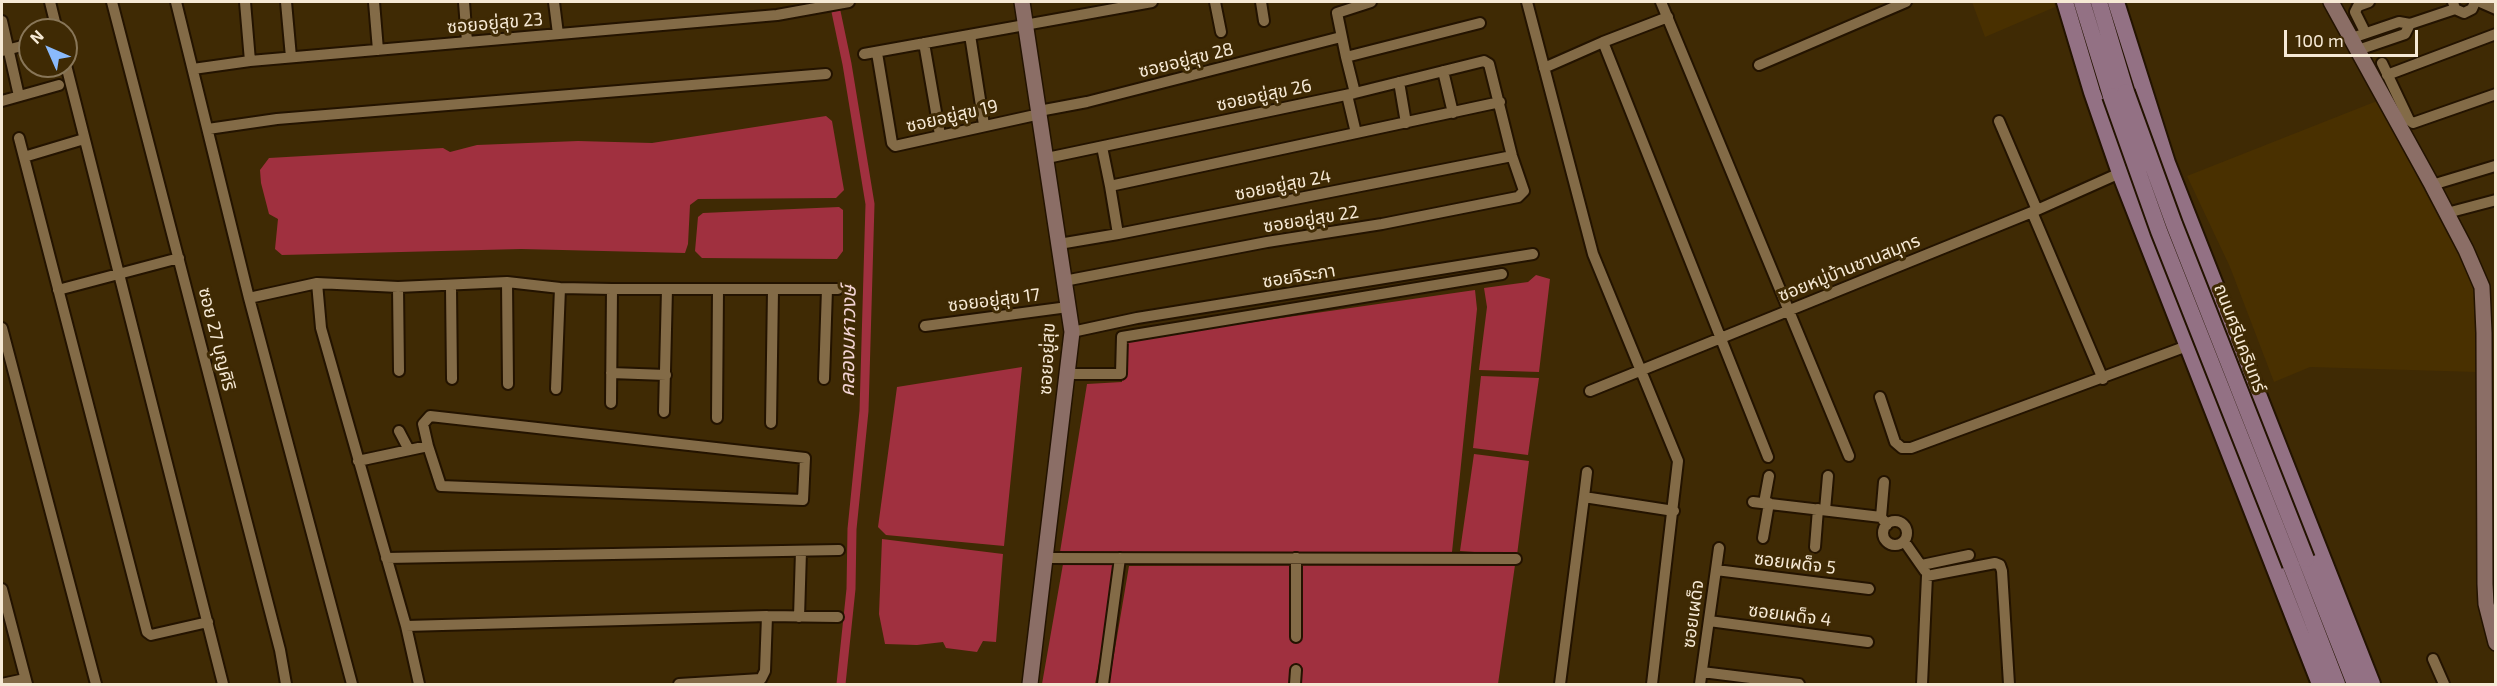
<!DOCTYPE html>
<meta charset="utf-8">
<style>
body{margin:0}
#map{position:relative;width:2497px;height:686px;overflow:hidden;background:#3f2a04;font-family:"Exo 2",sans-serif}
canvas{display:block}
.frame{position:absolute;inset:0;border:3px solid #f6e9d5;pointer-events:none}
.north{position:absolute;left:18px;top:18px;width:60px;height:60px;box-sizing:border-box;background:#3f2a04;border:2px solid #887658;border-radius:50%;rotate:315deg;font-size:16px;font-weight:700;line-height:24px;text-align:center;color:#f6e9d5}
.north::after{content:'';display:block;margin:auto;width:21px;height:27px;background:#8abafc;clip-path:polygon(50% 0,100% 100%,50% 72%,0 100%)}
.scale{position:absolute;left:2284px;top:30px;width:134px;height:27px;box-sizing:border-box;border:3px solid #f6e9d5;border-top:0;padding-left:8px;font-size:18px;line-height:21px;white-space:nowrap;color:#f6e9d5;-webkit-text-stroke:4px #3f2a04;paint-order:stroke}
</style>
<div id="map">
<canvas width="2497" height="686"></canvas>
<div class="frame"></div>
<div class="north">N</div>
<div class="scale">100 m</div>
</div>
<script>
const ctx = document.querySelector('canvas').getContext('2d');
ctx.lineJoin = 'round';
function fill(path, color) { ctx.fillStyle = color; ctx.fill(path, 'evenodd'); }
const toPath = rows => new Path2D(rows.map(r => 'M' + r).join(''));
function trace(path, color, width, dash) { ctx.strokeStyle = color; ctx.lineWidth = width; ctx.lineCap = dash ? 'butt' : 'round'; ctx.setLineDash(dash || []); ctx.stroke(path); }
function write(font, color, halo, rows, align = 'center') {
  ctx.font = font + ' "Exo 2","Noto Sans Thai",sans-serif'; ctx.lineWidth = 6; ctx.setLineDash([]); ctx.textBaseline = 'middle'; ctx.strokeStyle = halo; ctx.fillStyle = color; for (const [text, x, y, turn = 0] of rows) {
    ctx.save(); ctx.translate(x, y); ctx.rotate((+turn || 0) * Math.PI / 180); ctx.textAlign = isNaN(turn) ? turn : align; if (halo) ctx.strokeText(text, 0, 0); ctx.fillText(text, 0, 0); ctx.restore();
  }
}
fill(toPath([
 [1972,2,2054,2,2055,7,1985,37],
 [2377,101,2449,237,2474,277,2476,372,2310,367,2274,382,2230,267,2187,176]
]), '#493000');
fill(toPath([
 [826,116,832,121,844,190,836,198,698,199,690,205,688,244,685,253,521,249,282,255,275,249,278,219,269,214,261,183,260,170,269,158,443,148,450,152,477,145,578,141,652,143],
 [839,207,843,210,843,251,837,259,702,258,695,251,698,217,703,213],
 [1536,275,1550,279,1539,372,1479,370,1487,307,1484,288,1528,282],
 [1475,290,1477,309,1452,552,1060,552,1087,384,1122,382,1122,341],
 [1022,367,1004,546,886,535,878,527,897,387],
 [1481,376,1539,378,1528,455,1473,448],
 [1474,454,1529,461,1517,555,1460,551],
 [882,539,1003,554,996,642,983,641,977,652,946,648,943,642,917,645,885,644,879,614],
 [1063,564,1113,565,1117,570,1095,684,1042,684],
 [1515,565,1498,684,1109,684,1129,566]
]), '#a0303f');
trace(toPath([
 [834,2,847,64,870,204,864,411,852,529,851,589,841,684]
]), '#a0303f', 9);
const street = toPath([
 [50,2,57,30],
 [112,2,280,650,286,684],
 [176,2,249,298,352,684],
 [245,2,250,61],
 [286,2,291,57],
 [374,2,378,50],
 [464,2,467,42],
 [554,2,558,34],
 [1215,2,1221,32],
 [1261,2,1264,21],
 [1371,2,1337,13,1346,57,1480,23],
 [1527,2,1593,254,1678,461,1652,684],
 [1661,2,1849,456],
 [2453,2,2455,9,2464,13,2472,9,2475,2],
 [2480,2,2496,9],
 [2,21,19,96],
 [2363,28,2355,12,2358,6,2369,2],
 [970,35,984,125],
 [2352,38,2399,22,2410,24,2455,9],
 [1603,42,1668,17],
 [924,43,940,135],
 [2358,50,2405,34,2410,24],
 [2,51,30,44],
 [877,53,892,143,895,146,1040,114],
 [864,54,1152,2],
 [1346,57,1355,93],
 [2382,63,2409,120,2413,123,2496,94],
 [66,65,223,684],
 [1759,65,1906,2],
 [1544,68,1603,42,1768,457],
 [193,69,250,61,777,15,849,2],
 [1443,71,1453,113],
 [2387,75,2496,34],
 [1399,82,1406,123],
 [1347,95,1356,133],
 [2,101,59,85],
 [1039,111,1087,102,1341,37],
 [1999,121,2037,210],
 [208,129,277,119,826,74],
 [19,138,147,632,151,635,208,622],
 [1102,147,1110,186,1500,102],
 [24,157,84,139],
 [1047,158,1355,93,1484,61,1489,64,1512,156,1524,191,1518,197,1382,224,1267,242,1064,281],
 [2432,185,2495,166],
 [1110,186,1118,234],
 [2032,212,2103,379],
 [2447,213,2496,200],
 [1059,244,1118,234,1512,156],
 [507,282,508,384],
 [317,283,321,328,406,626,419,684],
 [398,287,399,371],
 [451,287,452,379],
 [58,290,179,258],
 [249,298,317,283,398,287,507,282,560,288,612,289,838,289],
 [925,326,1068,307],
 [2,328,96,684],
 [1072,332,1137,318,1533,254],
 [611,373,666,375],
 [1068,374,1121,374,1122,337,1502,274],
 [824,379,827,289],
 [556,389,560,288],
 [1590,391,2037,210,2120,173],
 [1880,397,1895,442,1902,448,1911,448,2187,346],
 [611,403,612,289],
 [664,412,667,289],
 [717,418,718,290],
 [771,423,773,290],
 [399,431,409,450],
 [358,461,428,446,441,486,803,500,805,458,430,416,423,424,428,446],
 [1584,497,1587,472],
 [1753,502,1881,517,1887,525],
 [1764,503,1769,476],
 [1825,510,1828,476],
 [1881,517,1884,482],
 '1883 533a12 12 0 1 1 24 0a12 12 0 1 1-24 0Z',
 [1763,538,1769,503],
 [1904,541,1925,571],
 [1815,547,1818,509],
 [386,558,839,550],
 [1045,558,1516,559],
 [1296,558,1296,637],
 [1922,565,1969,555],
 [1716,570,1869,589],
 [2,589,27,684],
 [799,617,801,551],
 [1709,621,1868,642],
 [406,626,767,616,838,617],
 [2433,659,2444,684],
 [1702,672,1799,684],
 [2,684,25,679],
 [679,684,761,679,765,671,767,616],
 [1103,684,1120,558],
 [1295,684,1296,670],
 [1560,684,1584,497,1674,511],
 [1700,684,1719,548],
 [1922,684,1927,576,1995,563,2000,565,2002,571,2009,684]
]);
const secondary = toPath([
 [1022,2,1072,332,1030,684],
 [2331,2,2432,185,2466,250,2482,287,2484,333,2485,584,2486,604,2496,643]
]);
const primary = toPath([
 [2065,2,2092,92,2120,173,2320,684],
 [2082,2,2111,96],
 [2099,2,2126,92],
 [2116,2,2167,163,2372,684],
 [2306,559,2355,684],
 [2291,565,2337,684]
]);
trace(street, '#231300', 14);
trace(secondary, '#231300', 18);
trace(primary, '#231300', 20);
trace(street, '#836b47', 10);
trace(secondary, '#8b6e66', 15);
trace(primary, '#937184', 16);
const primaryBridge = toPath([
 [2126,92,2174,224,2306,559],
 [2111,96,2159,231,2291,565]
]);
trace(primaryBridge, '#231300', 20, []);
trace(primaryBridge, '#937184', 16);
write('18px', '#f6e9d5', '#3f2a04', [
 ["ซอยอยู่สุข 23",495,23,-5],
 ["ซอยอยู่สุข 28",1186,60,-14],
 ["ซอยอยู่สุข 26",1264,95,-12],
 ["ซอยอยู่สุข 19",952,116,-13],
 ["ซอยอยู่สุข 24",1283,185,-11],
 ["ซอยอยู่สุข 22",1311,219,-9],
 ["ซอยหมู่บ้านชานสมุทร",1849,268,-22],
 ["ซอยจิระภา",1299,276,-9],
 ["ซอยอยู่สุข 17",994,300,-7],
 ["ถนนศรีนครินทร์",2240,338,69],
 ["ซอย 27 บุญศิริ",217,339,76],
 ["ซอยอยู่สุข",1047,359,-87],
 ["ซอยเผด็จ 5",1795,563,7],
 ["ซอยเผด็จ",1693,614,-82],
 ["ซอยเผด็จ 4",1790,615,7]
]);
write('italic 20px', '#f2d3d3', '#3f2a04', [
 ["คลองมหาวงษ์",848,341,-89]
]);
</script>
